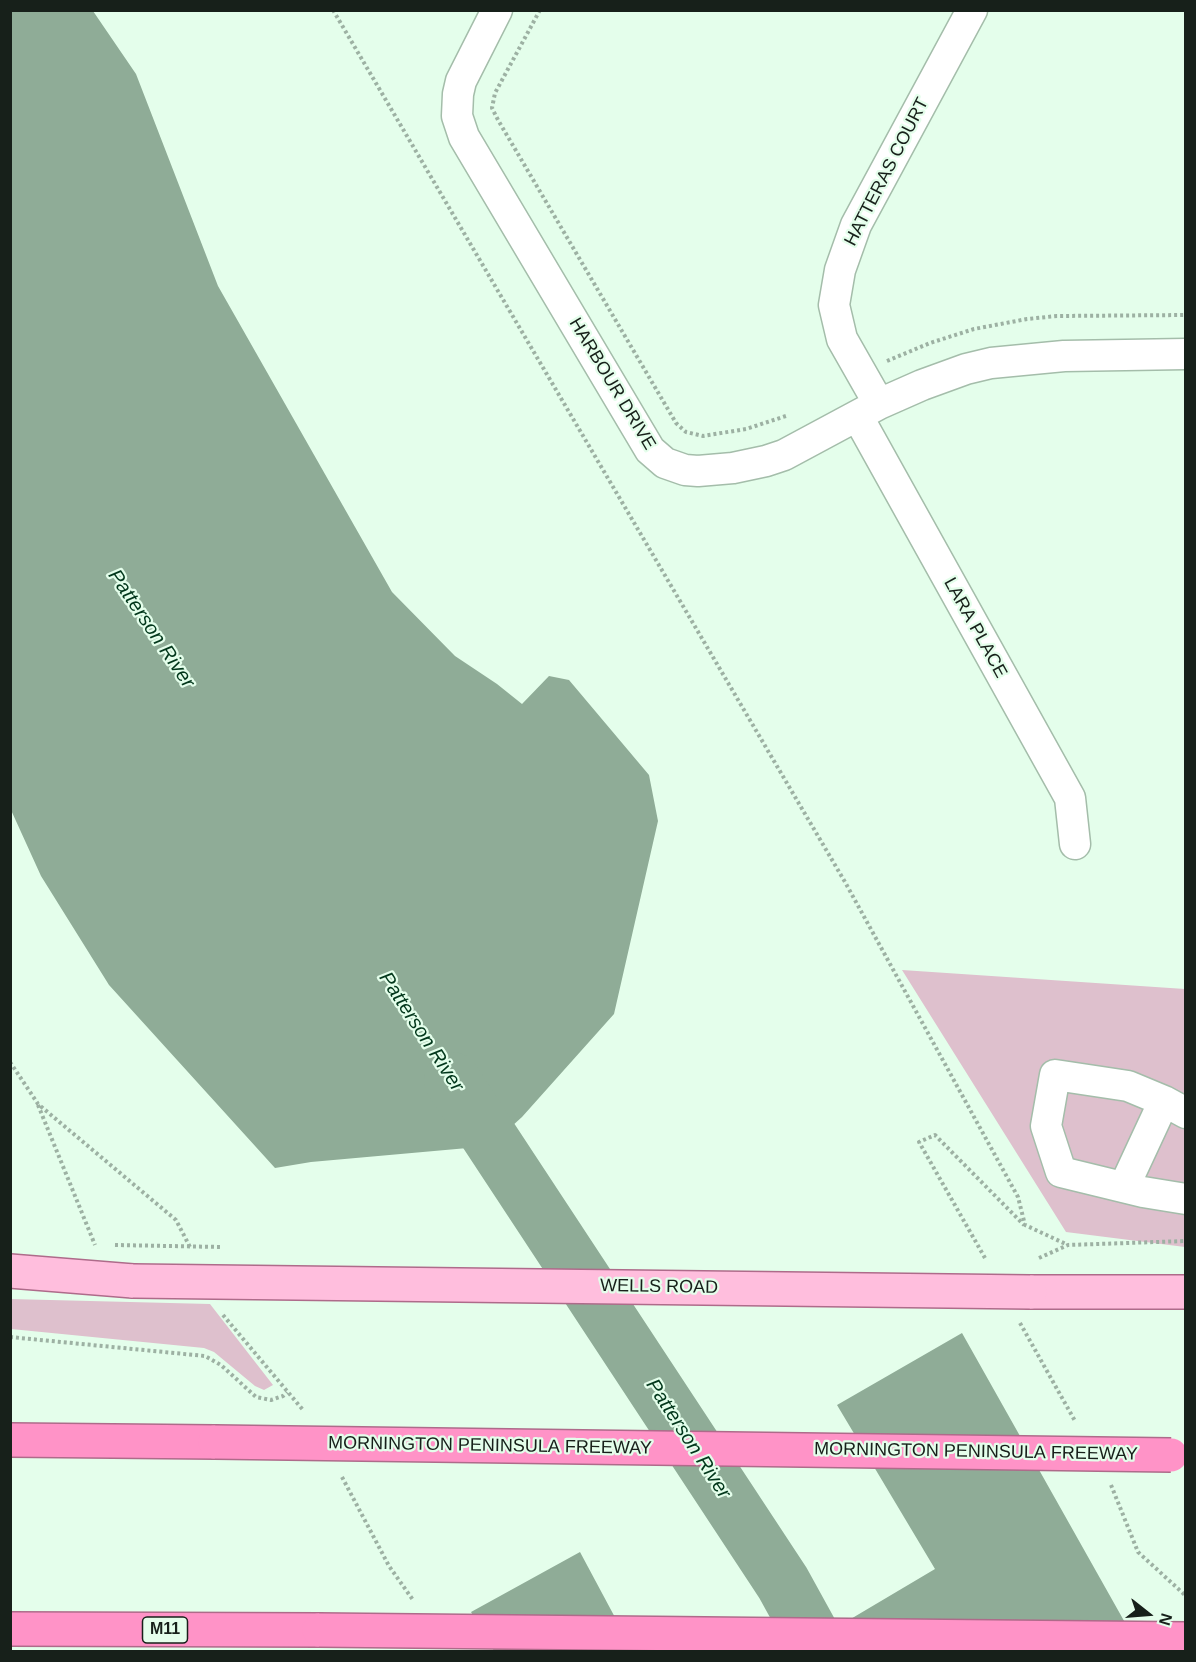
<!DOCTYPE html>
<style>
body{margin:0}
#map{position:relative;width:1196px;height:1662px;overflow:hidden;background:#e4feeb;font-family:Arial,sans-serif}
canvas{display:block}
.frame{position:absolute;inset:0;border:12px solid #17201a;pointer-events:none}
.north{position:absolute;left:1118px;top:1584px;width:60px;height:60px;-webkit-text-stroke:4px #e4feeb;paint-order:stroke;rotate:107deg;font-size:16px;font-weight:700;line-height:24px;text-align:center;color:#17201a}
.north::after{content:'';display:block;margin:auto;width:21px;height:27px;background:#17201a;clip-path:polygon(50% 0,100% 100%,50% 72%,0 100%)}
</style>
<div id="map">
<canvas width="1196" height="1662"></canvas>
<div class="frame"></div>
<div class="north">N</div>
</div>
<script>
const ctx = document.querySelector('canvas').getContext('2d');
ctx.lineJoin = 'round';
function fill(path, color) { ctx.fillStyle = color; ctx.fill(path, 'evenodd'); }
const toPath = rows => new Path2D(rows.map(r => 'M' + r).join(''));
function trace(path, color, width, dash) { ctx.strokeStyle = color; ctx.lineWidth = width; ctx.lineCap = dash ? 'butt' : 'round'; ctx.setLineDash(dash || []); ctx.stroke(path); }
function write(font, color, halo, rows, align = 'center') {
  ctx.font = font + ' Arial,sans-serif'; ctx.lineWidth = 4.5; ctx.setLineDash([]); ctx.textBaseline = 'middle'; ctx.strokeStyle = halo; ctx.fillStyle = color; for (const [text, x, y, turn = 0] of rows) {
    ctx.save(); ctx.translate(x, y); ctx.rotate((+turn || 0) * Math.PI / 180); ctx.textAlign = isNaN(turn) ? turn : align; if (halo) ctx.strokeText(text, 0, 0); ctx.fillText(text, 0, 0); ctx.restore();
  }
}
fill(toPath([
 [902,970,1185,989,1185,1247,1066,1232],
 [10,1299,210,1304,273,1385,264,1390,255,1386,214,1352,204,1348,11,1329]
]), '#dec0cd');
fill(toPath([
 [10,11,93,11,136,74,218,286,392,592,455,656,497,684,522,704,549,676,569,680,649,775,658,821,614,1014,522,1117,490,1146,311,1162,275,1168,109,985,41,876,11,810],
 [962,1333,1141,1651,795,1652,935,1569,837,1405],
 [580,1552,633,1651,494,1651,471,1612]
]), '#8fac97');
trace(toPath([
 [452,1080,783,1583,821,1652]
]), '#8fac97', 56);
const minor = toPath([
 [497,10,461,81,458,94,457,116,464,137,650,450,665,463,685,470,698,471,733,468,766,461,784,455,879,404,922,385,966,369,991,363,1064,356,1186,354],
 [879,404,842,339,834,305,840,270,856,225,972,10],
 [858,417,1070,798,1075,844],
 [1186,1113,1164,1101,1128,1086,1055,1075,1046,1126,1061,1172,1143,1192,1186,1199],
 [1124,1187,1164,1101]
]);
const major = toPath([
 [10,1271,133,1281],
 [1030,1292,1186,1292]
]);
const highway = toPath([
 [10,1440,215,1442],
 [10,1629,319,1630]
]);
trace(minor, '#a4bdaa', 33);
trace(major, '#ae6b8a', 36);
trace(highway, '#ae6b8a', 36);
trace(toPath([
 [333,10,845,882,1018,1197,1025,1225,1068,1245],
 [540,10,495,93,492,108,498,120,676,423,686,432,703,436,746,429,786,416],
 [887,361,930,343,974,329,1027,319,1057,316,1186,315],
 [10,1062,38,1104,176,1220,191,1249],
 [38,1105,95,1245],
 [985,1258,919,1142,935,1135,1024,1225],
 [1039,1258,1068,1245,1186,1241],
 [223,1315,303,1410],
 [1020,1323,1075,1421],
 [10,1337,205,1356,221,1365,256,1397,271,1400,283,1396,287,1392],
 [342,1477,389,1566,413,1600],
 [1111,1485,1138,1552,1186,1596]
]), '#9db1a3', 4, [3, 3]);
trace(minor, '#fff', 30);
trace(major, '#ffbedd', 33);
trace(highway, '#ff93c7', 33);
const majorBridge = toPath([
 [133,1281,1030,1292]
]);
const highwayBridge = toPath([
 [215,1442,1171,1455],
 [319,1630,1186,1639]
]);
trace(majorBridge, '#ae6b8a', 36, []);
trace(highwayBridge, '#ae6b8a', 36, []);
trace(toPath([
 [115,1245,222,1247]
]), '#9db1a3', 4, [3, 3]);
trace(majorBridge, '#ffbedd', 33);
trace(highwayBridge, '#ff93c7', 33);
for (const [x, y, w] of [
 [165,1630,45]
]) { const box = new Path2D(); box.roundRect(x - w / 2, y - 13, w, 26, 4.5); ctx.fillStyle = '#e4feeb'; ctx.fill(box); trace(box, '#17201a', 1.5); }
write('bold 16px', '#17201a', null, [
 ["M11",165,1630]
]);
write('18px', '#17201a', '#e4feeb', [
 ["HATTERAS COURT",887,172,-63],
 ["HARBOUR DRIVE",612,384,59],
 ["LARA PLACE",975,628,61],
 ["WELLS ROAD",659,1287,1],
 ["MORNINGTON PENINSULA FREEWAY",490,1446,1],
 ["MORNINGTON PENINSULA FREEWAY",976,1452,1]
]);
write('italic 20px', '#02371b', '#e4feeb', [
 ["Patterson River",151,629,56],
 ["Patterson River",421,1032,57],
 ["Patterson River",688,1439,57]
]);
</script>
